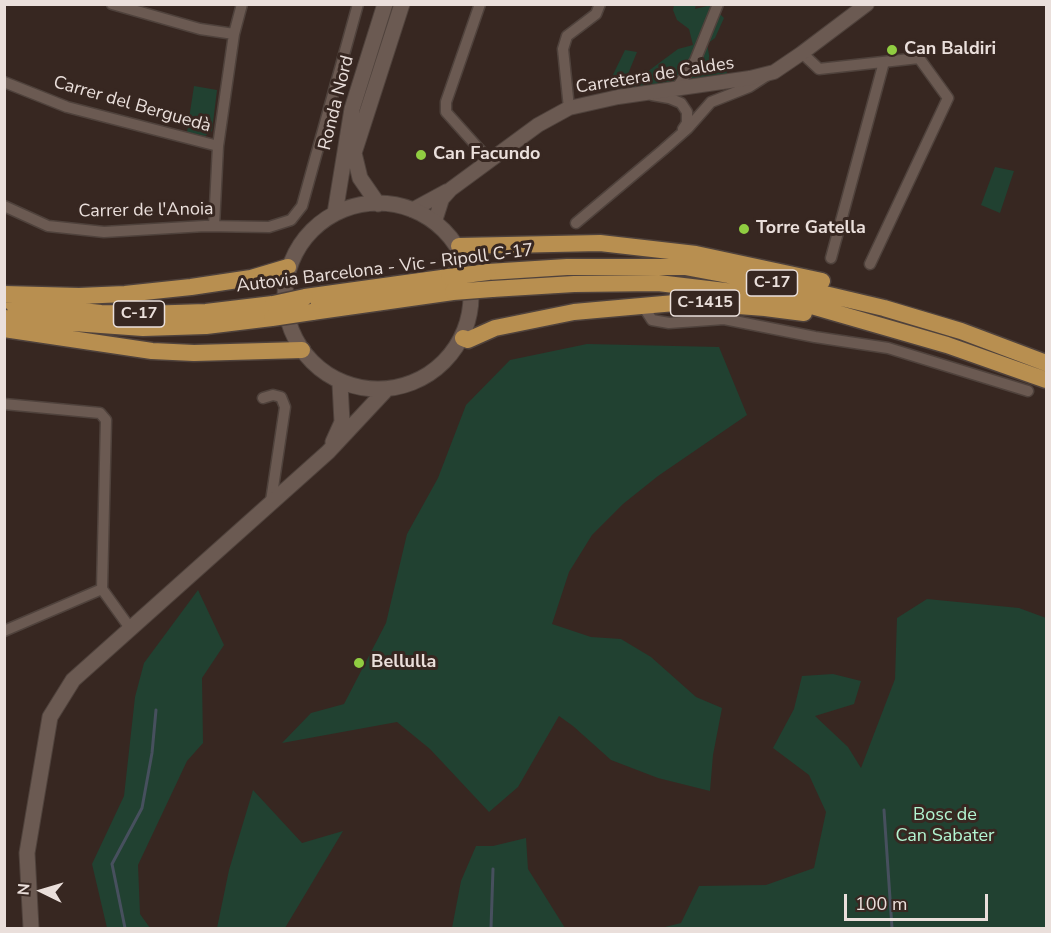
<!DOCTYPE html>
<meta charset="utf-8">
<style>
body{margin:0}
#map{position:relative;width:1051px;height:933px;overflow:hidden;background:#372721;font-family:"Nunito Sans",sans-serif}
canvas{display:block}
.frame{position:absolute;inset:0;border:6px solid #eadfdb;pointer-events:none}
.north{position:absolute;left:12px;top:861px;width:60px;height:60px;-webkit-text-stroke:4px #372721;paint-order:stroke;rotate:275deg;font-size:16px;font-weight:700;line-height:24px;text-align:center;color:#eadfdb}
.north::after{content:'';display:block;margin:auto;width:21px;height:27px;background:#eadfdb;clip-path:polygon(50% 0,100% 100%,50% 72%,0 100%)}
.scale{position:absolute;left:844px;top:894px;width:144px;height:27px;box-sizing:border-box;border:3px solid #eadfdb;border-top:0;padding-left:8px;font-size:18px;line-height:21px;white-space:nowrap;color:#eadfdb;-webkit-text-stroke:4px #372721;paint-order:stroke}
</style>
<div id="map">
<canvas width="1051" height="933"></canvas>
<div class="frame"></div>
<div class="north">N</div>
<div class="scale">100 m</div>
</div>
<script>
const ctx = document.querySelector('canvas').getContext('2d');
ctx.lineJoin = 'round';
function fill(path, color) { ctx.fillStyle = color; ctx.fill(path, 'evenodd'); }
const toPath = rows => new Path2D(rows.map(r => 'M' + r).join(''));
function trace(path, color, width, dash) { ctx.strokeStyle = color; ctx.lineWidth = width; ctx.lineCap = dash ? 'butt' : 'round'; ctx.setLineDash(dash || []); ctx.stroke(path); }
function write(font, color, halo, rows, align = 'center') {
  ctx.font = font + ' "Nunito Sans",sans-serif'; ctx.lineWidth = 6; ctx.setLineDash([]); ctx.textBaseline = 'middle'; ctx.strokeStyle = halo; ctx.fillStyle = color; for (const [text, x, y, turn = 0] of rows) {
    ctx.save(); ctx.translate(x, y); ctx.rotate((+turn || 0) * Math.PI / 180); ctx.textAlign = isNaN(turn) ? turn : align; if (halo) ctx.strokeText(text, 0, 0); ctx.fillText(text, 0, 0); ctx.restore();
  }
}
fill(toPath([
 [674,5,696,5,695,9,711,5,724,18,715,38,707,44,710,60,726,68,727,74,714,75,697,82,606,89,625,50,637,52,628,74,647,72,678,49,693,45,689,29,677,20,673,10],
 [194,86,217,90,212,131,205,136,187,132],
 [995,167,1014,171,1000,213,981,205],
 [587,344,719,347,747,415,658,476,623,504,592,535,569,572,552,624,591,637,621,639,651,657,696,697,722,708,713,755,710,791,658,778,611,760,573,726,559,716,518,787,489,812,430,749,397,722,282,743,311,713,344,704,386,623,407,534,438,478,466,405,510,360],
 [198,590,224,645,202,678,203,743,187,761,138,865,140,914,150,928,107,928,92,864,124,796,135,697,144,663],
 [927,599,1019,608,1046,618,1046,928,661,928,681,923,699,886,766,885,814,868,826,812,809,775,773,748,794,709,802,676,833,674,861,681,854,704,815,716,848,747,861,768,895,679,897,618],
 [253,790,302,843,343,831,285,928,217,928,229,870],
 [526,838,528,869,565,928,452,928,461,881,476,846,493,846]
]), '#214131');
trace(toPath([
 [884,810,892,928],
 [125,928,112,864,142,808,152,753,156,710],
 [491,928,493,869]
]), '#47505e', 3);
const minor = toPath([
 [112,4,200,29,234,34],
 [480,4,446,102,446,112,490,161],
 [802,53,819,69,919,58,948,98,870,264],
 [4,82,67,107,218,146],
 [676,89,695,61,718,4],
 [652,95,669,98,681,103,687,112,687,123,683,129],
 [569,108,563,49,567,36,596,14,600,4],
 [4,206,48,226,104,232,205,226,269,227,291,220,302,206,358,4],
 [576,223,663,150,688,128,711,102,749,87,766,76],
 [214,226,218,146,234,34,242,4],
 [831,258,884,62],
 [643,306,652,320,669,323,724,319,815,337,888,348,1028,391],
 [263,398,273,395,281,397,285,407,271,501],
 [4,404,100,413,106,420,102,589,130,628],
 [4,631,102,589]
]);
const tertiary = toPath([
 [412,210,447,191],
 [435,221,442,199,451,189,538,125,569,108,618,97,750,78,774,72,802,53,867,4]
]);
const secondary = toPath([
 '285 296a93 93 0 1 1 186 0a93 93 0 1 1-186 0Z',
 [378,204,360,178,354,153,402,4],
 [335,213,352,109,385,4],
 [333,442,342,422,340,384],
 [31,928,27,853,50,717,73,680,328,452,385,391]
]);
const trunk = toPath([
 [459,246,600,243,696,254,822,281],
 [488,272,567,267,685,267,808,290,884,308,961,331,1046,363],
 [492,289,574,284,658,283,784,298,947,345,1046,380],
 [4,294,79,296,125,294,191,287,251,278,288,267],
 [305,297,449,277],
 [13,304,101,313,144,314,206,312,273,304],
 [312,312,453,292],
 [4,318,143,328,206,326,272,318],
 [4,329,152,351,194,353,302,350],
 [463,338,468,340,495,328,574,312,686,302,765,308,804,313]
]);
trace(minor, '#4f423c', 13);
trace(tertiary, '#4f423c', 16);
trace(secondary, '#4f423c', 17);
trace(trunk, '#4f423c', 19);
trace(minor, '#6b5a52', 10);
trace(tertiary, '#6b5a52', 14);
trace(secondary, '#6b5a52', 15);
trace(trunk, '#b88f50', 16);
const trunkBridge = toPath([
 [449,277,488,272],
 [453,292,492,289],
 [273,304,305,297],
 [272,318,312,312]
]);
trace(trunkBridge, '#4f423c', 19, []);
trace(trunkBridge, '#b88f50', 16);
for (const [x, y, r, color] of [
 [892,50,6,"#90cd41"],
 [421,155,6,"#90cd41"],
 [744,229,6,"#90cd41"],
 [359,663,6,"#90cd41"]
]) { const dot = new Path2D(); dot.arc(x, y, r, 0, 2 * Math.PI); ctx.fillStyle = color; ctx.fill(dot); trace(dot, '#372721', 2); }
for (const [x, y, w] of [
 [772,283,51],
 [705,303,69],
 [139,314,51]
]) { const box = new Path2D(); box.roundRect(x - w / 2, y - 13, w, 26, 4.5); ctx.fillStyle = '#372721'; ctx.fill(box); trace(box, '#eadfdb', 1.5); }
write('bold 16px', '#eadfdb', null, [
 ["C-17",772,283],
 ["C-1415",705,303],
 ["C-17",139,314]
]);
write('bold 18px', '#eadfdb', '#372721', [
 ["Can Baldiri",904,50],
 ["Can Facundo",433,155],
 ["Torre Gatella",756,229],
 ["Bellulla",371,663]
], 'left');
write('18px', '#eadfdb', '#372721', [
 ["Carretera de Caldes",655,76,-9],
 ["Ronda Nord",337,103,-76],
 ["Carrer del Berguedà",132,105,16],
 ["Carrer de l'Anoia",146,211,-1],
 ["Autovia Barcelona - Vic - Ripoll C-17",385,269,-7]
]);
write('18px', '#b3f5d2', '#372721', [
 ["Bosc de",945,816],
 ["Can Sabater",945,837]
]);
</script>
